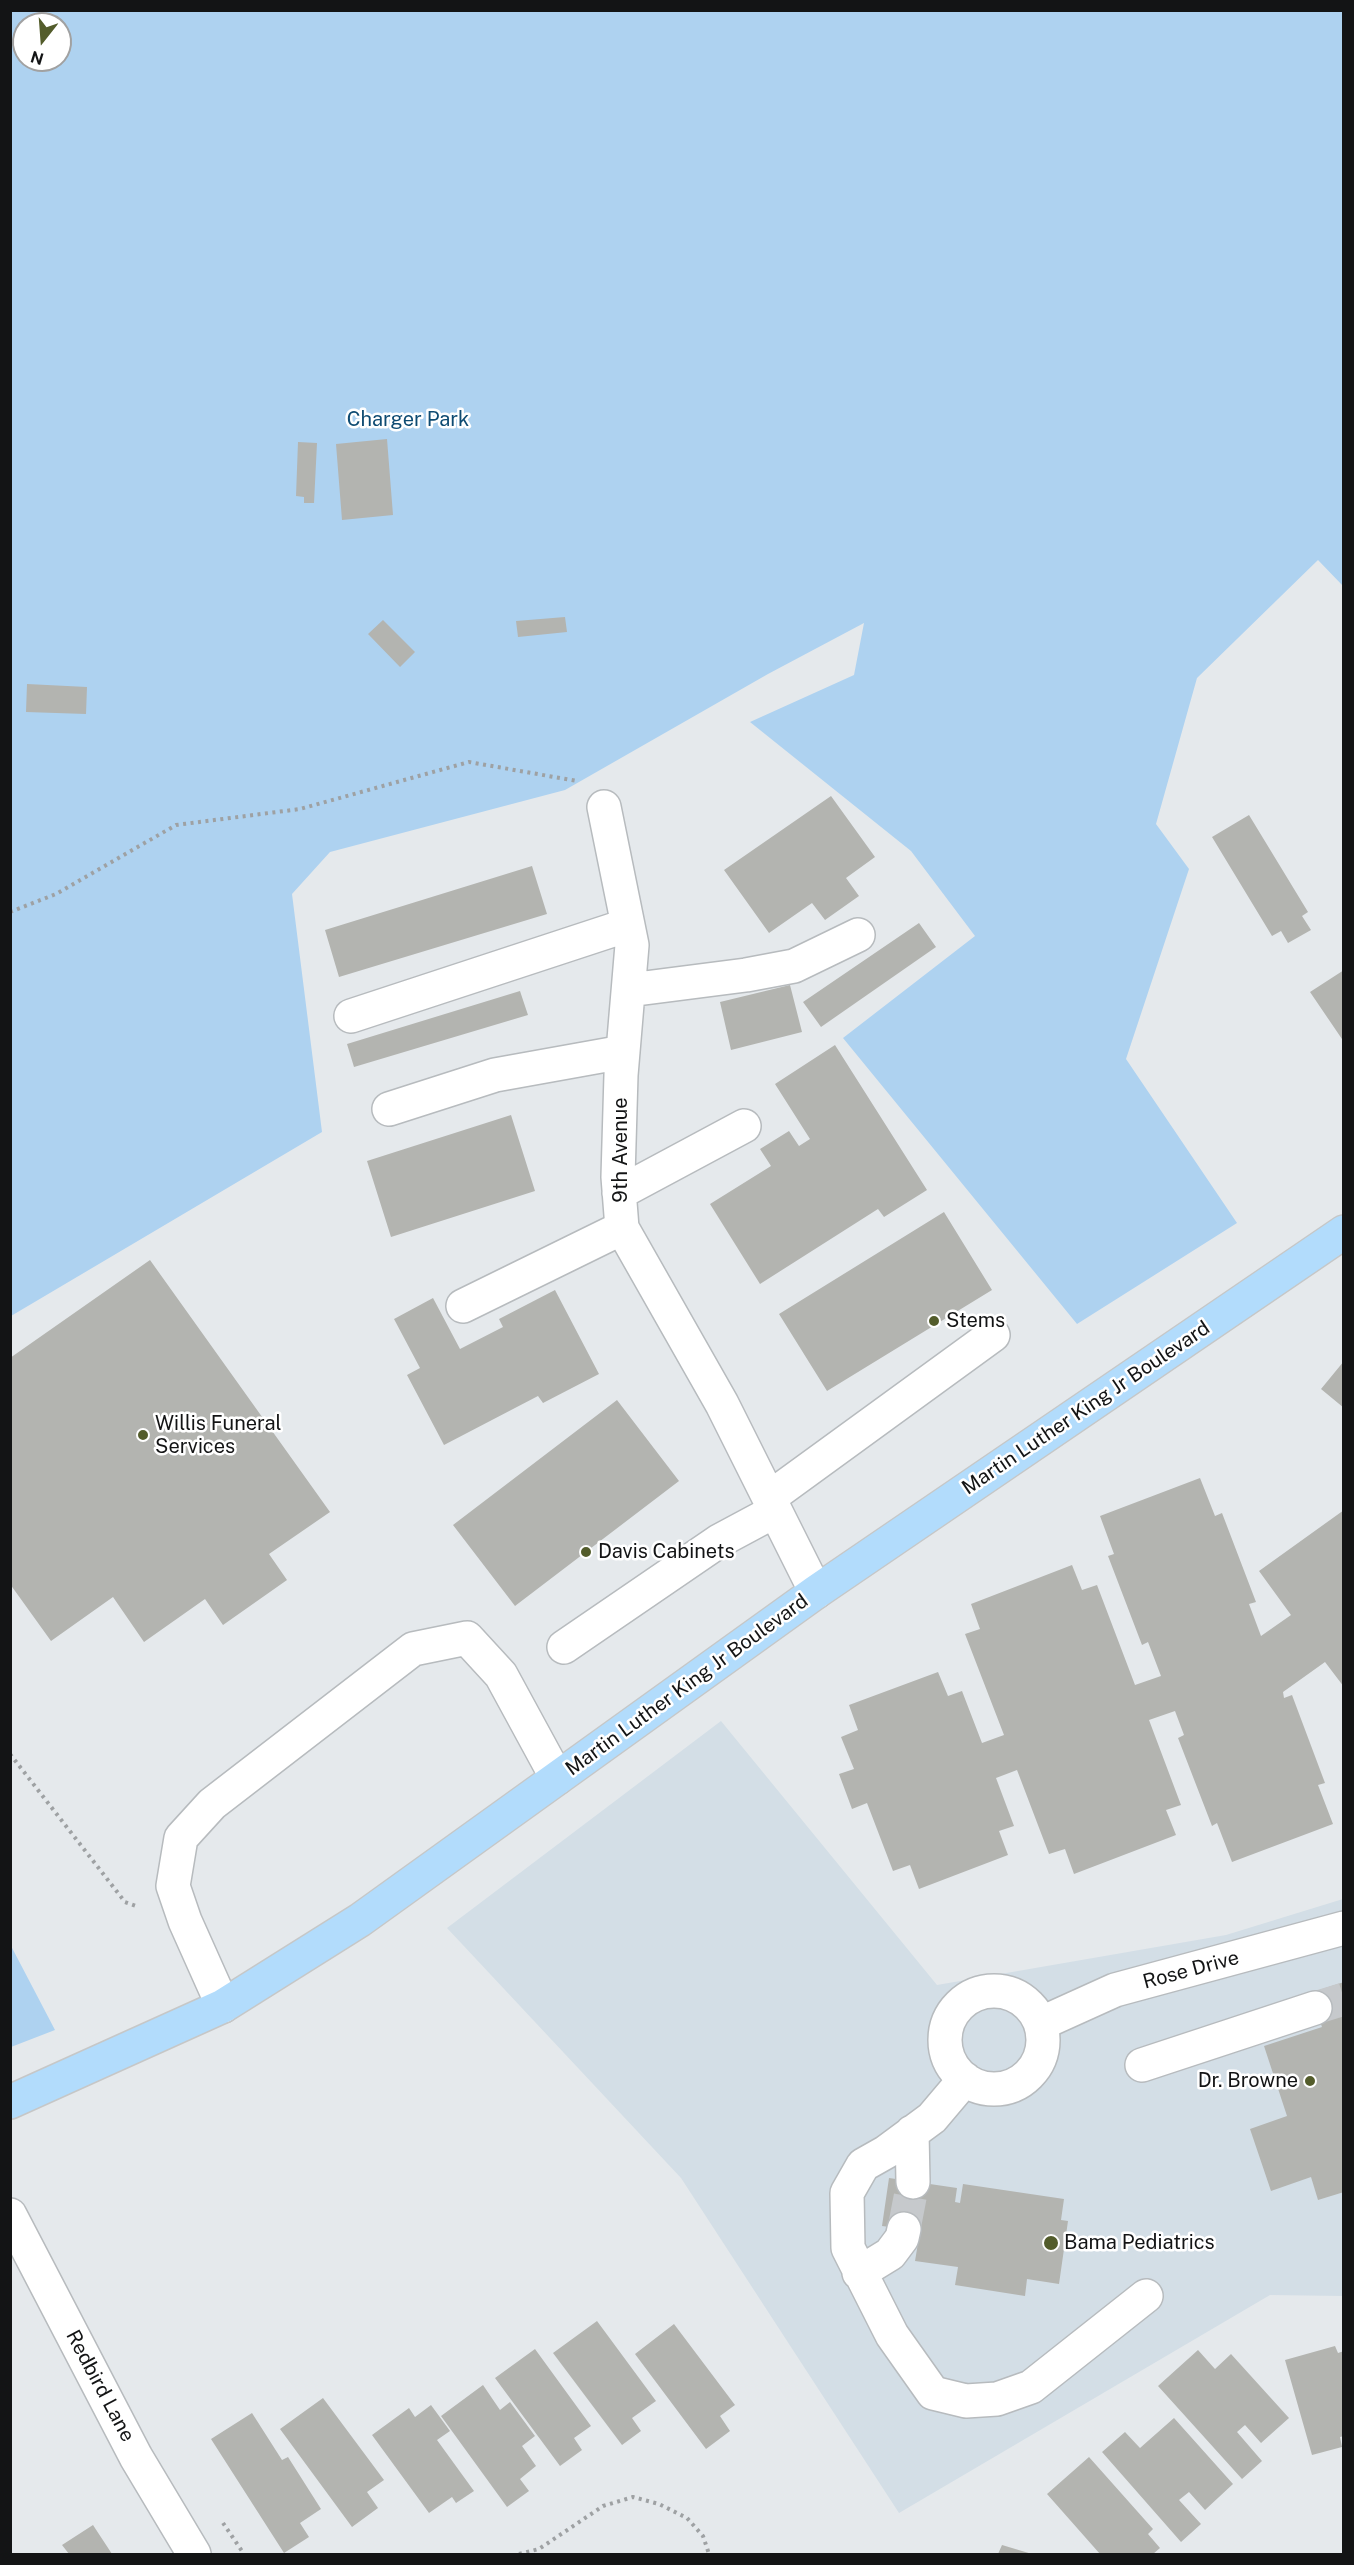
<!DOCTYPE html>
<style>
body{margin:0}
#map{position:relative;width:1354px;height:2565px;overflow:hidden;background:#e5e9ec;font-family:"Public Sans",sans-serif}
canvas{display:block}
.frame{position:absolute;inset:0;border:12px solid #131415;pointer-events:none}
.north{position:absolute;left:12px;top:12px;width:60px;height:60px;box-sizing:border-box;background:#fff;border:2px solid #a1a1a1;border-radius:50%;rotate:197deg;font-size:16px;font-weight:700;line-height:24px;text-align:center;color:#131415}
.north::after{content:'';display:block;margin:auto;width:21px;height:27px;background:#535c2b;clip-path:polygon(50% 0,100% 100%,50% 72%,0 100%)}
</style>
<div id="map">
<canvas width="1354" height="2565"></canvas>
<div class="frame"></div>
<div class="north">N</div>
</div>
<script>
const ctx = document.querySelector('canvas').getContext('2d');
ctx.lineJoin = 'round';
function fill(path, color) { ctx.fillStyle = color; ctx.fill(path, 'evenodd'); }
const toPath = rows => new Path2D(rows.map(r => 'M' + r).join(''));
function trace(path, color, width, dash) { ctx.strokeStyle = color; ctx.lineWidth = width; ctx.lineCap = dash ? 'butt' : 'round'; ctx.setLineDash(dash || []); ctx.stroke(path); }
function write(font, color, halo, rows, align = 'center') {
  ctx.font = font + ' "Public Sans",sans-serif'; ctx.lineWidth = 5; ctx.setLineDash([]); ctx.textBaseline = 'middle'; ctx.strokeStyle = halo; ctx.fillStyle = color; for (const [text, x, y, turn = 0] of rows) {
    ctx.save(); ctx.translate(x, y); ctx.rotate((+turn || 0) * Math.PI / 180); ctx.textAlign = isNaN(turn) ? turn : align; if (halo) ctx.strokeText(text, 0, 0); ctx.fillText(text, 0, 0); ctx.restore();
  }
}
fill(toPath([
 [721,1721,937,1985,1226,1935,1343,1899,1343,2296,1270,2295,899,2513,681,2178,447,1928]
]), '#d3dee6');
fill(toPath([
 [11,11,1343,11,1343,586,1318,560,1197,678,1156,824,1189,869,1126,1059,1237,1223,1077,1324,843,1038,975,936,911,851,750,722,854,675,864,623,768,674,565,790,330,852,292,894,322,1132,11,1316],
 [24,24,60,24,60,60,24,60],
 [10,1944,55,2030,11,2047,10,2047]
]), '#aed2f0');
fill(toPath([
 [387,439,393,515,342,520,336,444],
 [298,442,317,443,314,503,304,503,304,497,296,496],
 [565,617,567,632,518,637,516,621],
 [383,620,415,652,400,667,368,634],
 [27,684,87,687,86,714,26,712],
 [831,796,875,857,846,878,859,896,825,920,812,903,769,933,724,870],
 [1249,815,1308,912,1302,916,1311,930,1288,943,1281,931,1272,936,1212,837],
 [532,866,547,914,339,977,325,930],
 [919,923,936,947,821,1027,803,1002],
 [1344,970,1344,1042,1310,992],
 [790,985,802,1032,731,1050,720,1002],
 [520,991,528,1015,354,1067,347,1044],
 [835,1045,927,1190,884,1217,878,1209,760,1284,710,1204,771,1166,760,1149,789,1131,799,1146,810,1139,775,1084],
 [511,1115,535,1191,391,1237,367,1161],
 [944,1212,992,1290,827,1391,779,1314],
 [150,1260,330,1512,269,1554,287,1580,223,1625,205,1599,144,1642,113,1597,51,1641,10,1584,10,1358],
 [555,1290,599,1374,543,1403,538,1396,444,1445,407,1375,420,1368,394,1319,433,1298,460,1349,503,1327,499,1319],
 [1344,1361,1344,1408,1321,1389],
 [617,1400,679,1481,515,1606,453,1525],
 [1200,1478,1215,1516,1222,1513,1256,1602,1249,1604,1261,1636,1291,1615,1259,1571,1344,1510,1344,1687,1325,1662,1283,1692,1284,1698,1292,1695,1325,1783,1318,1785,1333,1824,1232,1862,1217,1823,1212,1826,1178,1738,1184,1735,1175,1711,1149,1720,1181,1805,1166,1810,1176,1835,1074,1874,1065,1849,1049,1854,1017,1770,996,1778,1014,1826,999,1831,1008,1855,919,1889,910,1865,893,1871,867,1803,852,1809,839,1774,854,1769,841,1737,858,1730,849,1705,938,1672,948,1696,962,1691,982,1743,1004,1735,965,1634,980,1629,971,1604,1072,1565,1082,1590,1097,1585,1135,1685,1161,1676,1148,1642,1142,1645,1108,1556,1114,1554,1100,1516],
 [1344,1982,1344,2192,1318,2200,1311,2177,1271,2191,1250,2129,1287,2116,1264,2046,1322,2027,1310,1993],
 [889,2178,957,2188,955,2202,960,2203,963,2184,1064,2199,1061,2220,1068,2221,1059,2284,1027,2279,1025,2296,955,2285,958,2267,915,2261,920,2231,882,2226],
 [597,2321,656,2401,632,2418,641,2431,622,2445,553,2353],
 [674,2324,735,2405,720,2416,730,2431,706,2449,635,2354],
 [1335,2346,1338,2353,1344,2351,1344,2436,1340,2437,1342,2447,1312,2455,1285,2360],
 [535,2349,591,2426,574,2438,582,2450,560,2466,495,2378],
 [1198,2350,1215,2369,1231,2354,1289,2418,1261,2443,1245,2425,1237,2432,1262,2461,1242,2479,1158,2386],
 [483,2385,500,2410,510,2402,535,2436,522,2446,536,2466,520,2479,529,2491,507,2507,441,2416],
 [323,2398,384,2480,367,2492,378,2508,352,2527,280,2429],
 [431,2405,450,2431,437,2440,474,2491,456,2503,452,2497,429,2513,372,2435,409,2408,415,2417],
 [252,2413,282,2460,288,2457,321,2509,300,2523,309,2537,284,2553,211,2439],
 [1174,2418,1233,2484,1205,2510,1189,2492,1179,2500,1201,2524,1181,2542,1102,2452,1125,2432,1140,2448],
 [1089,2457,1153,2529,1148,2534,1160,2548,1153,2554,1100,2554,1047,2494],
 [93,2525,112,2554,69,2554,62,2545],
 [1002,2545,1032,2554,998,2554]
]), '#b3b4b0');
trace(toPath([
 [1315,2008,1344,1999],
 [904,2229,913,2182]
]), '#c6c9cc', 33, [33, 16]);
const minor = toPath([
 [604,807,632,945,621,1075,618,1177,622,1228,722,1404,816,1592],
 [629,990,746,975,794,966,858,935],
 [351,1016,628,925],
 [389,1109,495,1075,623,1052],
 [619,1193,744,1126],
 [463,1306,622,1228],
 [769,1498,993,1335],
 [564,1647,719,1541,775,1511],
 '945 2040a49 49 0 1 1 98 0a49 49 0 1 1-98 0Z',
 [223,2006,185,1921,173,1886,181,1838,212,1804,413,1649,467,1638,501,1675,557,1778],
 [1042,2023,1115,1990,1344,1928],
 [1142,2065,1315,2008],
 [965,2079,932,2118,886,2152,863,2165,847,2193,848,2248,892,2335,933,2393,966,2401,997,2399,1031,2387,1146,2296],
 [912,2132,913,2182],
 [10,2215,136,2457,194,2554],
 [859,2273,890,2254,902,2238,904,2229]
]);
const major = toPath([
 [10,2102,223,2006,360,1920,816,1592,1344,1232]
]);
trace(minor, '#b7bbbe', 36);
trace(major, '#c6c7c7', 36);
trace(toPath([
 [10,912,56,894,176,825,300,809,469,762,577,781],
 [10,1754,125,1902,139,1907],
 [223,2523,244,2554],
 [519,2554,539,2549,603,2506,633,2497,659,2504,687,2518,703,2536,709,2554]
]), '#9ea1a3', 4, [3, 4.5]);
trace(minor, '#fff', 33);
trace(major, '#b2dcfc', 33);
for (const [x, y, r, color] of [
 [934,1321,6,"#535c2b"],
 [143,1435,6,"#535c2b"],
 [586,1552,6,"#535c2b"],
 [1310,2081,6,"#535c2b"],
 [1051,2243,8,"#535c2b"]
]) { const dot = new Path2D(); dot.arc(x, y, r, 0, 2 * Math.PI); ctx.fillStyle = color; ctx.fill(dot); trace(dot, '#fff', 2); }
write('20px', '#0e4b72', '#fff', [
 ["Charger Park",408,420]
]);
write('20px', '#131415', '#fff', [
 ["9th Avenue",621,1150,-90],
 ["Martin Luther King Jr Boulevard",1086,1408,-34],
 ["Martin Luther King Jr Boulevard",687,1685,-36],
 ["Rose Drive",1191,1970,-15],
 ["Redbird Lane",100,2386,62]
]);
write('20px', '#131415', '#fff', [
 ["Stems",946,1321],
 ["Willis Funeral",155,1424],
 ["Services",155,1447],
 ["Davis Cabinets",598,1552],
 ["Dr. Browne",1298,2081,"right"],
 ["Bama Pediatrics",1064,2243]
], 'left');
</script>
